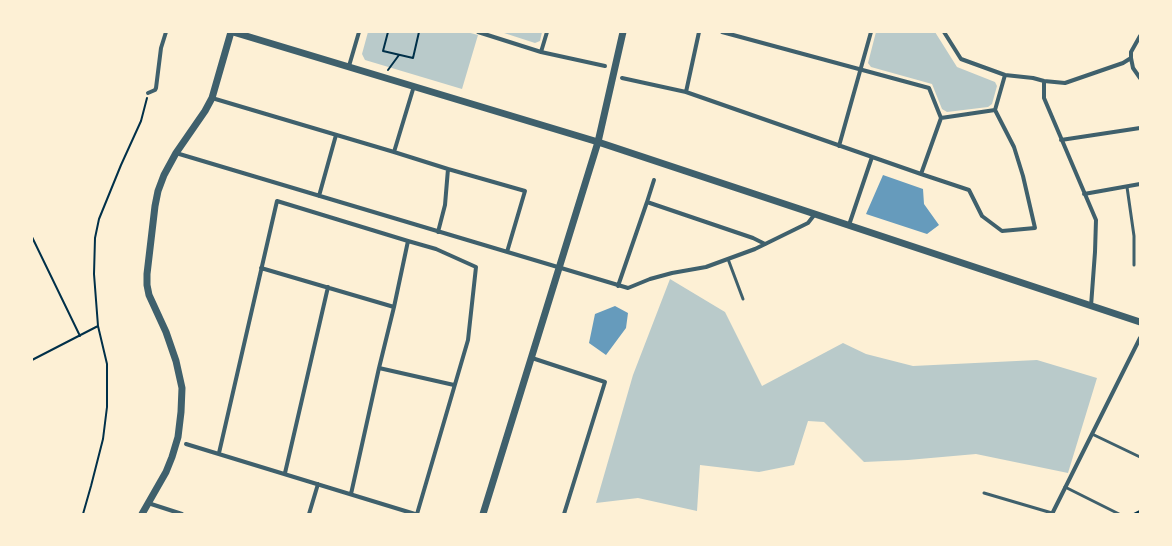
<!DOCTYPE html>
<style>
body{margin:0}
#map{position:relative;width:1172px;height:546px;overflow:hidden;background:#fdf0d5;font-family:Lato,sans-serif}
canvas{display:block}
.frame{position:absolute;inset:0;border:33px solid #fdf0d5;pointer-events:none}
</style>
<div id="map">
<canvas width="1172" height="546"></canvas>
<div class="frame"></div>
</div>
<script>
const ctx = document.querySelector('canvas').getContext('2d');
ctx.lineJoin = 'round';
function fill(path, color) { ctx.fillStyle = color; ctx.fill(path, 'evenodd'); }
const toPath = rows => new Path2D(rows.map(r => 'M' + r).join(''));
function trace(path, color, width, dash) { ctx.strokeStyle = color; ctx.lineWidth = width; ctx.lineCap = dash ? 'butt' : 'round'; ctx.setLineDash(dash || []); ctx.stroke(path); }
fill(toPath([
 [368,32,467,32,478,35,462,89,365,60,362,54],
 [501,32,542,32,540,41,535,43],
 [876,32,935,32,957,67,995,82,997,86,992,104,988,107,947,112,942,109,932,84,871,67,868,63],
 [670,279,725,312,762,386,843,343,866,354,913,366,1037,360,1097,378,1068,473,976,454,908,460,864,462,824,422,808,421,794,465,759,472,700,465,697,511,638,498,596,503,633,375]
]), '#b9caca');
fill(toPath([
 [883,175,923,189,924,204,939,225,927,234,866,214],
 [615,306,628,313,626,328,606,355,589,343,595,314]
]), '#669bbc');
trace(toPath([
 [388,32,383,51,413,58,419,32],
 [388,70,399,55],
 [32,237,80,336],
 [32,360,98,326],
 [83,514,91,486,103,439,107,407,107,364,98,326,94,274,95,238,99,219,121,165,141,121,147,98],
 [1134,514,1140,511]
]), '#003049', 2);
trace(toPath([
 [1127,187,1134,236,1134,265],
 [728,259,743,299],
 [1092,434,1140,457],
 [1065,487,1119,514],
 [984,493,1052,513]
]), '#3f606c', 3);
trace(toPath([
 [478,32,541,52,547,32],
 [699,32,686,92,921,174,941,118,995,110,1005,75],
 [722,32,929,88,941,118],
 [944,32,961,59,1005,75,1033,78,1044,81,1065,83,1123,63,1131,58],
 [1140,36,1131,52,1131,58,1133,68,1140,78],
 [541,52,605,66],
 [349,66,359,32],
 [622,78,686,92],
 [1044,81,1044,98,1096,220,1095,252,1091,306],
 [148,93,155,90,156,88,161,48,166,32],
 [212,98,394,152,414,86],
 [1061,140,1140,128],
 [839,146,871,32],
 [394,152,448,169,445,205,438,232],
 [176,153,628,288,650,279,672,273,706,267,755,249,808,223,815,214],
 [448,169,525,191,507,252],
 [921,174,969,190,982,216,1002,231,1035,228,1023,176,1014,147,995,110],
 [1084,194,1140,184],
 [319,196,336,135],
 [647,202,654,180],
 [849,225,872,157],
 [261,268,394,307,379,368,454,385],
 [618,286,647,202,753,238,765,244],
 [394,307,408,241],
 [532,358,605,382,564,514],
 [186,444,415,514],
 [219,453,277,201,408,241,436,249,476,267,468,340,417,514],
 [285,473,328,287],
 [351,494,379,368],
 [148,503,182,514],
 [309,514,318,484],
 [1052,514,1140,338]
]), '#3f606c', 4);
trace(toPath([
 [233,32,598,142,1140,322],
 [142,514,166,472,172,457,178,437,181,412,182,388,176,361,166,332,149,295,147,285,147,274,155,206,158,191,164,175,176,153,205,111,212,98,231,32],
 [483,514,598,142,623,32]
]), '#3f606c', 7);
</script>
